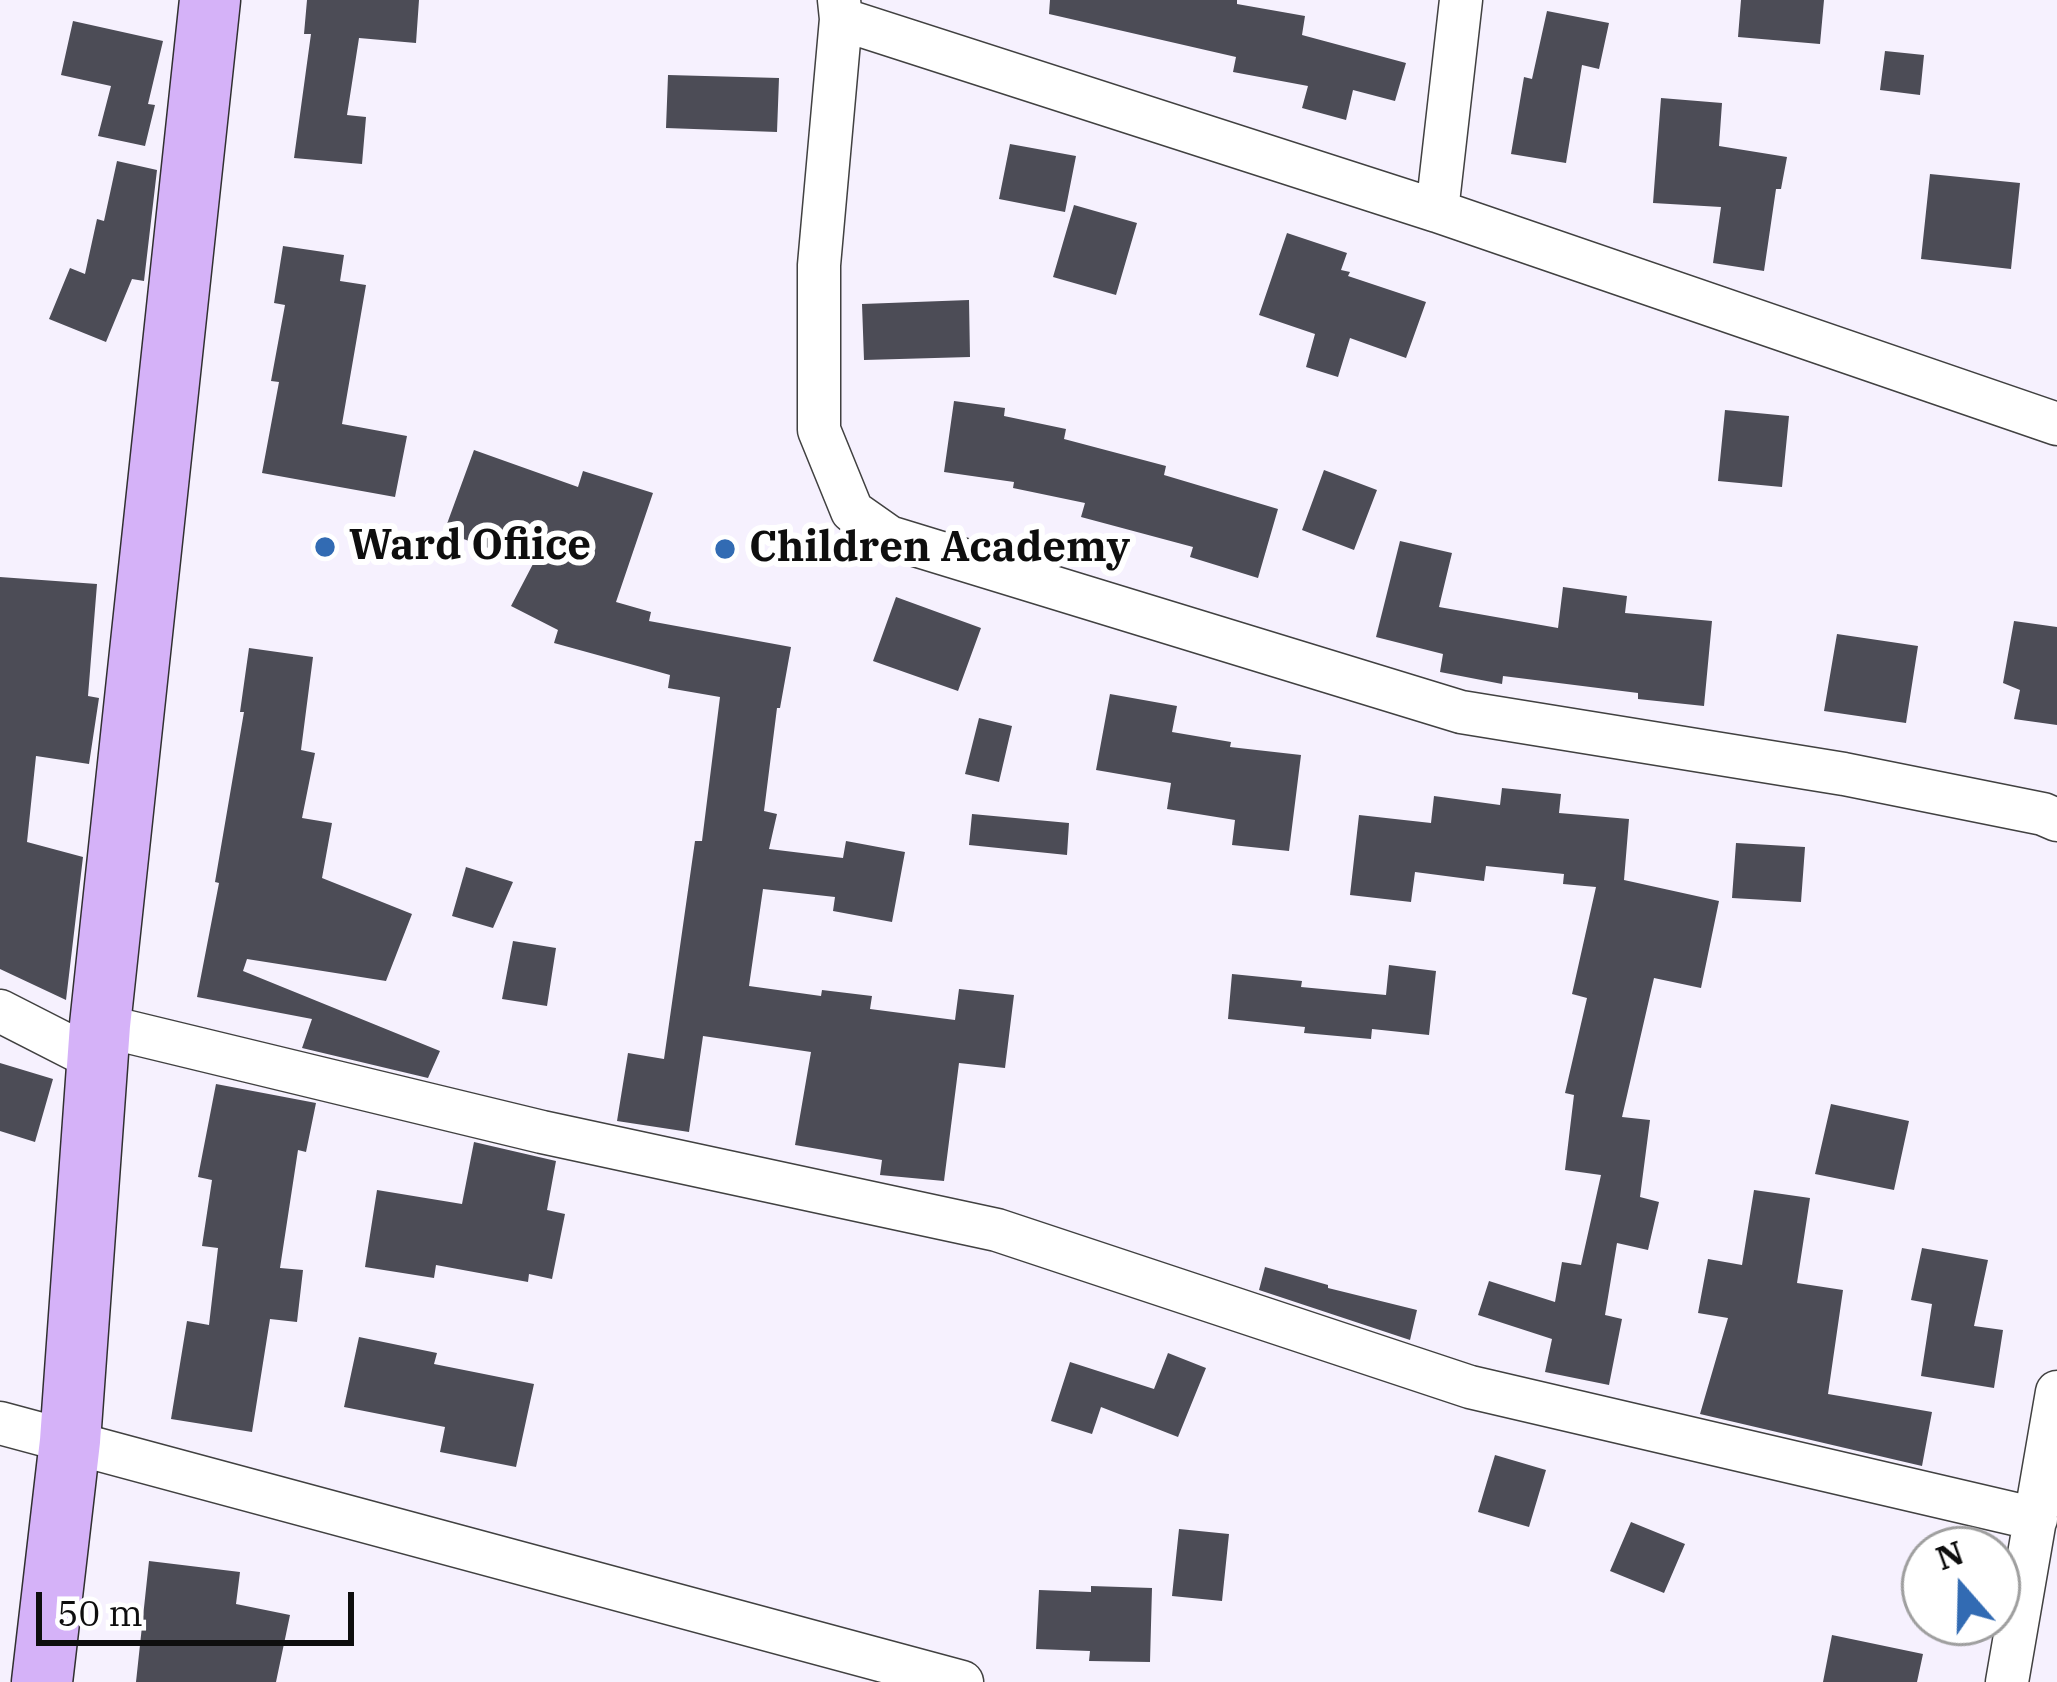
<!DOCTYPE html>
<style>
body{margin:0}
#map{position:relative;width:2057px;height:1682px;overflow:hidden;background:#f6f1fe;font-family:"IBM Plex Serif",serif}
canvas{display:block}
.north{position:absolute;left:1901px;top:1526px;width:120px;height:120px;box-sizing:border-box;background:#fff;border:3px solid #9f9f9f;border-radius:50%;rotate:340deg;font-size:33px;font-weight:700;line-height:48px;text-align:center;color:#0e0e0e}
.north::after{content:'';display:block;margin:auto;width:42px;height:54px;background:#326bb3;clip-path:polygon(50% 0,100% 100%,50% 72%,0 100%)}
.scale{position:absolute;left:36px;top:1592px;width:318px;height:54px;box-sizing:border-box;border:6px solid #0e0e0e;border-top:0;padding-left:15px;font-size:36px;line-height:42px;white-space:nowrap;color:#0e0e0e;-webkit-text-stroke:9px #fff;paint-order:stroke}
</style>
<div id="map">
<canvas width="2057" height="1682"></canvas>
<div class="north">N</div>
<div class="scale">50 m</div>
</div>
<script>
const ctx = document.querySelector('canvas').getContext('2d');
ctx.lineJoin = 'round';
function fill(path, color) { ctx.fillStyle = color; ctx.fill(path, 'evenodd'); }
const toPath = rows => new Path2D(rows.map(r => 'M' + r).join(''));
function trace(path, color, width, dash) { ctx.strokeStyle = color; ctx.lineWidth = width; ctx.lineCap = dash ? 'butt' : 'round'; ctx.setLineDash(dash || []); ctx.stroke(path); }
function write(font, color, halo, rows, align = 'center') {
  ctx.font = font + ' "IBM Plex Serif",serif'; ctx.lineWidth = 12; ctx.setLineDash([]); ctx.textBaseline = 'middle'; ctx.strokeStyle = halo; ctx.fillStyle = color; for (const [text, x, y, turn = 0] of rows) {
    ctx.save(); ctx.translate(x, y); ctx.rotate((+turn || 0) * Math.PI / 180); ctx.textAlign = isNaN(turn) ? turn : align; if (halo) ctx.strokeText(text, 0, 0); ctx.fillText(text, 0, 0); ctx.restore();
  }
}
fill(toPath([
 [307,0,419,0,416,43,359,38,347,115,366,117,362,164,294,158,311,34,304,34],
 [1050,0,1237,0,1237,4,1305,16,1302,35,1406,63,1395,101,1353,90,1346,120,1302,108,1308,86,1233,72,1236,57,1049,14],
 [1741,0,1824,0,1820,44,1738,37],
 [1547,11,1609,23,1599,69,1582,65,1566,163,1511,154,1524,77,1532,79],
 [73,21,163,41,148,104,155,105,145,146,98,136,111,86,61,75],
 [1885,51,1924,55,1920,95,1880,90],
 [668,75,779,78,777,132,666,128],
 [1661,98,1722,103,1719,146,1787,157,1781,189,1776,189,1764,271,1713,263,1721,207,1653,203],
 [1010,144,1076,156,1065,212,999,199],
 [117,161,157,170,144,281,132,279,106,342,49,319,70,268,85,274,97,219,104,221],
 [1930,174,2020,183,2011,269,1921,259],
 [1074,205,1137,223,1116,295,1053,277],
 [1287,233,1347,253,1341,270,1350,272,1348,276,1426,302,1406,358,1350,338,1338,377,1306,367,1315,334,1259,315],
 [283,246,344,255,340,281,366,285,342,424,407,436,395,497,262,473,279,382,271,381,285,305,274,303],
 [969,300,970,357,864,360,862,304],
 [954,401,1005,408,1004,416,1066,429,1064,439,1166,466,1164,475,1278,509,1258,578,1190,557,1193,547,1081,517,1085,503,1013,488,1014,482,944,472],
 [1725,410,1789,416,1782,487,1718,481],
 [474,450,578,487,583,471,653,493,616,602,651,612,649,621,791,647,780,708,777,708,764,811,777,814,769,849,843,858,846,841,905,852,892,922,833,911,835,897,763,889,749,986,821,996,822,990,872,996,870,1009,955,1020,959,989,1014,995,1005,1068,959,1063,944,1181,880,1175,882,1160,795,1145,811,1052,703,1036,689,1132,617,1121,628,1053,664,1059,695,841,702,841,720,697,668,688,670,675,554,643,558,630,511,606,533,564,444,532],
 [1324,470,1377,490,1354,550,1302,530],
 [1400,541,1452,553,1439,607,1558,628,1563,587,1627,596,1625,613,1712,621,1704,706,1638,699,1638,693,1503,676,1502,684,1440,672,1443,654,1376,637],
 [0,577,97,584,88,696,99,698,89,764,36,756,27,842,83,857,66,1000,0,969],
 [896,597,981,628,958,691,873,661],
 [2014,621,2057,627,2057,725,2014,719,2020,690,2003,683],
 [1837,634,1918,646,1906,723,1824,711],
 [249,648,313,657,301,750,315,753,302,818,332,823,322,878,412,914,386,981,247,959,243,971,440,1051,428,1078,302,1048,312,1019,197,997,219,883,215,882,244,712,240,712],
 [1110,694,1177,706,1172,732,1231,742,1230,747,1301,755,1289,851,1232,845,1235,820,1167,809,1171,783,1096,770],
 [979,718,1012,726,999,782,965,774],
 [1502,788,1561,794,1559,813,1629,819,1624,880,1719,901,1701,988,1654,978,1622,1117,1650,1120,1640,1197,1659,1202,1648,1250,1617,1243,1605,1315,1622,1319,1609,1385,1545,1372,1552,1339,1478,1315,1489,1281,1555,1302,1562,1262,1581,1265,1601,1175,1565,1170,1574,1095,1565,1093,1587,998,1572,994,1596,887,1563,884,1564,874,1486,866,1484,881,1415,872,1411,902,1350,895,1359,815,1431,823,1434,796,1500,805],
 [972,814,1069,823,1067,855,969,845],
 [1736,843,1805,847,1801,902,1732,898],
 [466,867,513,882,493,928,452,916],
 [513,941,556,948,547,1006,502,999],
 [1389,965,1436,971,1429,1035,1372,1029,1371,1039,1304,1033,1305,1027,1228,1019,1232,974,1302,981,1301,987,1386,995],
 [0,1063,53,1079,35,1142,0,1131],
 [216,1084,316,1103,306,1152,298,1150,280,1268,303,1270,297,1322,270,1319,252,1432,171,1419,187,1321,209,1325,218,1248,202,1246,212,1180,198,1177],
 [1831,1104,1909,1121,1894,1190,1815,1174],
 [474,1142,556,1161,547,1210,565,1214,552,1279,529,1274,528,1282,436,1265,434,1278,365,1267,377,1190,462,1204],
 [1754,1190,1810,1198,1797,1283,1843,1290,1828,1394,1932,1412,1922,1466,1700,1414,1728,1318,1698,1313,1708,1259,1742,1265],
 [1922,1248,1988,1260,1974,1326,2003,1330,1994,1388,1921,1376,1932,1304,1911,1300],
 [1265,1267,1328,1285,1328,1288,1417,1310,1410,1340,1259,1290],
 [359,1337,437,1353,434,1364,534,1384,516,1467,440,1452,445,1427,344,1407],
 [1168,1353,1206,1368,1178,1437,1101,1407,1092,1434,1051,1421,1070,1362,1154,1389],
 [1495,1455,1546,1470,1529,1527,1478,1512],
 [1631,1522,1685,1544,1664,1593,1610,1571],
 [1179,1529,1229,1534,1222,1601,1172,1596],
 [149,1561,240,1572,236,1604,290,1615,276,1682,136,1682],
 [1091,1586,1152,1588,1150,1662,1089,1661,1090,1651,1036,1649,1039,1590,1091,1592],
 [1832,1635,1923,1654,1917,1682,1823,1682]
]), '#4c4c56');
const street = toPath([
 [839,0,841,19,819,265,819,430,852,511,889,537,1461,712,1844,774,2043,814,2057,820],
 [841,19,1437,211,1461,0],
 [1437,211,2057,424],
 [0,1011,98,1061],
 [100,1025,542,1132,997,1230,1470,1387,2036,1519],
 [0,1423,962,1682],
 [2007,1682,2057,1392]
]);
const secondary = toPath([
 [42,1682,70,1441,100,1025,210,0]
]);
trace(street, '#414141', 45);
trace(secondary, '#303030', 63);
trace(street, '#fff', 42);
trace(secondary, '#d5b2f8', 60);
for (const [x, y, r, color] of [
 [325,547,12,"#326bb3"],
 [725,549,12,"#326bb3"]
]) { const dot = new Path2D(); dot.arc(x, y, r, 0, 2 * Math.PI); ctx.fillStyle = color; ctx.fill(dot); trace(dot, '#fff', 4.5); }
write('bold 42px', '#0e0e0e', '#fff', [
 ["Ward Ofiice",349,547],
 ["Children Academy",749,549]
], 'left');
</script>
